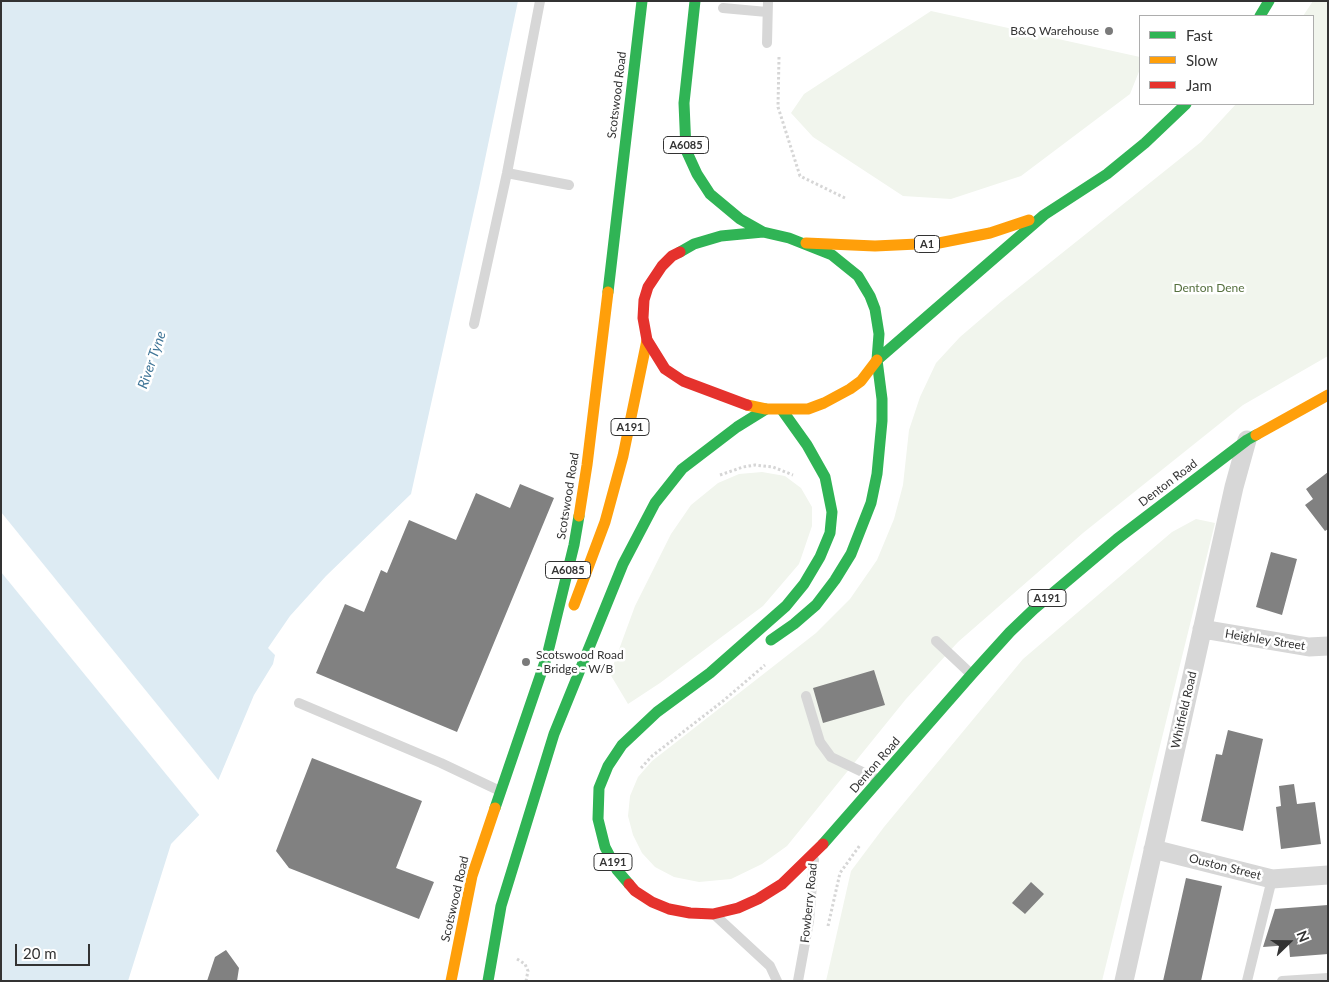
<!DOCTYPE html>
<style>
body{margin:0}
#map{position:relative;width:1329px;height:982px;overflow:hidden;background:#fff;font-family:Lato,sans-serif}
canvas{display:block}
.frame{position:absolute;inset:0;border:2px solid #333;pointer-events:none}
.legend{position:absolute;left:1139px;top:15px;width:175px;height:90px;box-sizing:border-box;background:#fff;border:1px solid #adadad;margin:0;padding:6px 9px;list-style:none;font-size:15px;color:#333}
.legend li{display:flex;align-items:center;gap:10px;height:25px}
.legend b{width:25px;border:1px solid #adadad}
.north{position:absolute;left:1264px;top:917px;width:50px;height:50px;-webkit-text-stroke:4px #fff;paint-order:stroke;rotate:68deg;font-size:14px;font-weight:700;line-height:20px;text-align:center;color:#333}
.north::after{content:'';display:block;margin:auto;width:18px;height:22px;background:#333;clip-path:polygon(50% 0,100% 100%,50% 72%,0 100%)}
.scale{position:absolute;left:15px;top:944px;width:75px;height:22px;box-sizing:border-box;border:2px solid #333;border-top:0;padding-left:6px;font-size:15px;line-height:18px;white-space:nowrap;color:#333;-webkit-text-stroke:4px #fff;paint-order:stroke}
</style>
<div id="map">
<canvas width="1329" height="982"></canvas>
<div class="frame"></div>
<ul class="legend">
<li><b style="height:6px;background:#30b455"></b>Fast</li>
<li><b style="height:6px;background:#ff9f0a"></b>Slow</li>
<li><b style="height:6px;background:#e5322d"></b>Jam</li>
</ul>
<div class="north">N</div>
<div class="scale">20 m</div>
</div>
<script>
const ctx = document.querySelector('canvas').getContext('2d');
ctx.lineJoin = 'round';
function fill(path, color) { ctx.fillStyle = color; ctx.fill(path, 'evenodd'); }
const toPath = rows => new Path2D(rows.map(r => 'M' + r).join(''));
function trace(path, color, width, dash) { ctx.strokeStyle = color; ctx.lineWidth = width; ctx.lineCap = dash ? 'butt' : 'round'; ctx.setLineDash(dash || []); ctx.stroke(path); }
function write(font, color, halo, rows, align = 'center') {
  ctx.font = font + ' Lato,sans-serif'; ctx.lineWidth = 5; ctx.setLineDash([]); ctx.textBaseline = 'middle'; ctx.strokeStyle = halo; ctx.fillStyle = color; for (const [text, x, y, turn = 0] of rows) {
    ctx.save(); ctx.translate(x, y); ctx.rotate((+turn || 0) * Math.PI / 180); ctx.textAlign = isNaN(turn) ? turn : align; if (halo) ctx.strokeText(text, 0, 0); ctx.fillText(text, 0, 0); ctx.restore();
  }
}
fill(toPath([
 [1313,1,1328,1,1328,356,1243,405,1083,533,958,642,906,699,787,846,762,864,731,879,699,882,674,877,655,867,642,853,633,835,628,816,630,796,638,777,652,761,816,633,850,599,877,560,894,519,903,485,909,430,920,397,936,363,960,337,1002,301,1201,142,1236,104,1313,104,1313,16,1303,16],
 [931,11,1140,57,1140,69,1130,94,1021,176,951,199,903,196,813,137,791,113,804,94],
 [762,472,785,476,801,488,812,507,812,526,799,564,763,606,660,683,628,704,610,674,635,606,671,534,691,505,718,483,739,474],
 [1196,519,1215,523,1102,981,826,981,851,871,884,827,1023,659,1172,532]
]), '#f1f5ed');
fill(toPath([
 [1,1,518,1,479,188,411,494,326,576,290,616,268,648,275,655,273,664,254,695,207,807,171,844,128,981,1,981]
]), '#ddebf3');
fill(toPath([
 [1,512,220,782,209,808,201,817,1,572]
]), '#fff');
fill(toPath([
 [1328,472,1328,529,1325,531,1305,505,1313,499,1306,489],
 [520,484,554,498,457,732,316,673,345,604,364,612,381,570,387,573,409,520,456,540,476,493,510,508],
 [1271,552,1297,559,1282,615,1256,607],
 [874,670,885,705,823,723,813,688],
 [1228,730,1263,739,1243,831,1201,821,1216,754,1222,755],
 [312,758,422,801,396,868,434,882,419,919,289,868,276,851],
 [1294,784,1297,804,1315,802,1321,844,1281,849,1276,807,1281,806,1279,786],
 [1186,878,1222,886,1201,981,1163,981],
 [1031,882,1044,894,1025,914,1012,903],
 [1328,905,1328,954,1290,957,1289,945,1263,947,1275,909],
 [226,950,239,968,237,981,207,981,215,957]
]), '#818181');
trace(toPath([
 [779,57,778,107,800,176,845,198],
 [720,475,743,467,755,465,773,467,793,475],
 [641,768,652,756,723,701,765,665],
 [828,926,840,873,860,845],
 [517,959,525,964,528,971,526,981]
]), '#d6d6d6', 3, [2.5, 2.5]);
trace(toPath([
 [723,8,767,12],
 [767,43,768,1],
 [507,173,569,185],
 [474,324,507,173,540,1],
 [936,641,971,674],
 [806,696,820,742,831,757,877,779],
 [299,703,441,763,500,791],
 [717,917,770,966,777,981],
 [798,981,809,921,814,860],
 [1247,981,1272,879],
 [1282,981,1328,978]
]), '#d7d7d7', 10);
trace(toPath([
 [1202,629,1309,647,1328,646],
 [1153,849,1272,879,1328,875],
 [1124,981,1234,487,1247,440]
]), '#d7d7d7', 19);
trace(toPath([
 [695,1,684,103,686,150,697,174,710,194,740,219,763,232],
 [1260,16,1269,1],
 [680,252,694,244,721,236,763,232,789,238,832,255,858,276,870,296,875,309,879,334,877,360,882,399,882,421,877,474,871,503,851,554,835,580,816,605,794,624,771,640],
 [608,292,642,1],
 [877,360,1044,215,1107,174,1145,143,1186,104],
 [495,808,547,656,574,545,579,516],
 [823,844,972,674,1010,632,1034,609,1117,539,1247,440,1256,435],
 [629,884,617,870,605,847,598,819,599,788,608,766,622,745,657,712,710,673,786,606,804,584,820,557,830,533,832,512,825,477,807,445,782,410],
 [488,981,501,906,554,734,623,564,655,503,682,469,737,427,766,409]
]), '#30b455', 11);
trace(toPath([
 [806,243,875,246,939,243,990,233,1029,220],
 [747,405,766,409,808,409,824,403,850,389,861,381,877,360],
 [1256,435,1328,395],
 [579,516,587,465,608,292],
 [574,605,605,522,623,456,647,340],
 [451,981,472,876,495,808]
]), '#ff9f0a', 11);
trace(toPath([
 [680,252,672,256,662,266,648,287,644,300,643,318,647,340,665,369,683,381,747,405],
 [629,884,635,891,652,902,669,909,690,913,713,914,738,908,758,899,782,884,823,844]
]), '#e5322d', 11);
for (const [x, y, r, color] of [
 [1109,31,5,"#7a7a7a"],
 [526,662,5,"#7a7a7a"]
]) { const dot = new Path2D(); dot.arc(x, y, r, 0, 2 * Math.PI); ctx.fillStyle = color; ctx.fill(dot); trace(dot, '#fff', 2); }
for (const [x, y, w] of [
 [686,145,45],
 [927,244,25],
 [630,427,38],
 [568,570,45],
 [1047,598,38],
 [613,862,38]
]) { const box = new Path2D(); box.roundRect(x - w / 2, y - 8.5, w, 17, 4); ctx.fillStyle = '#fff'; ctx.fill(box); trace(box, '#333', 1); }
write('bold 11px', '#333', null, [
 ["A6085",686,145],
 ["A1",927,244],
 ["A191",630,427],
 ["A6085",568,570],
 ["A191",1047,598],
 ["A191",613,862]
]);
write('12px', '#333', '#fff', [
 ["B&Q Warehouse",1099,31],
 ["Scotswood Road",536,655,"left"],
 ["- Bridge - W/B",536,669,"left"]
], 'right');
write('12px', '#333', '#fff', [
 ["Scotswood Road",617,95,-83],
 ["Denton Road",1168,483,-37],
 ["Scotswood Road",568,496,-81],
 ["Heighley Street",1265,640,9],
 ["Whitfield Road",1184,710,-77],
 ["Denton Road",875,765,-49],
 ["Ouston Street",1225,867,14],
 ["Scotswood Road",455,899,-77],
 ["Fowberry Road",809,903,-84]
]);
write('12px', '#56703f', '#fff', [
 ["Denton Dene",1209,288]
]);
write('italic 14px', '#3f7597', '#fff', [
 ["River Tyne",152,360,-71]
]);
</script>
